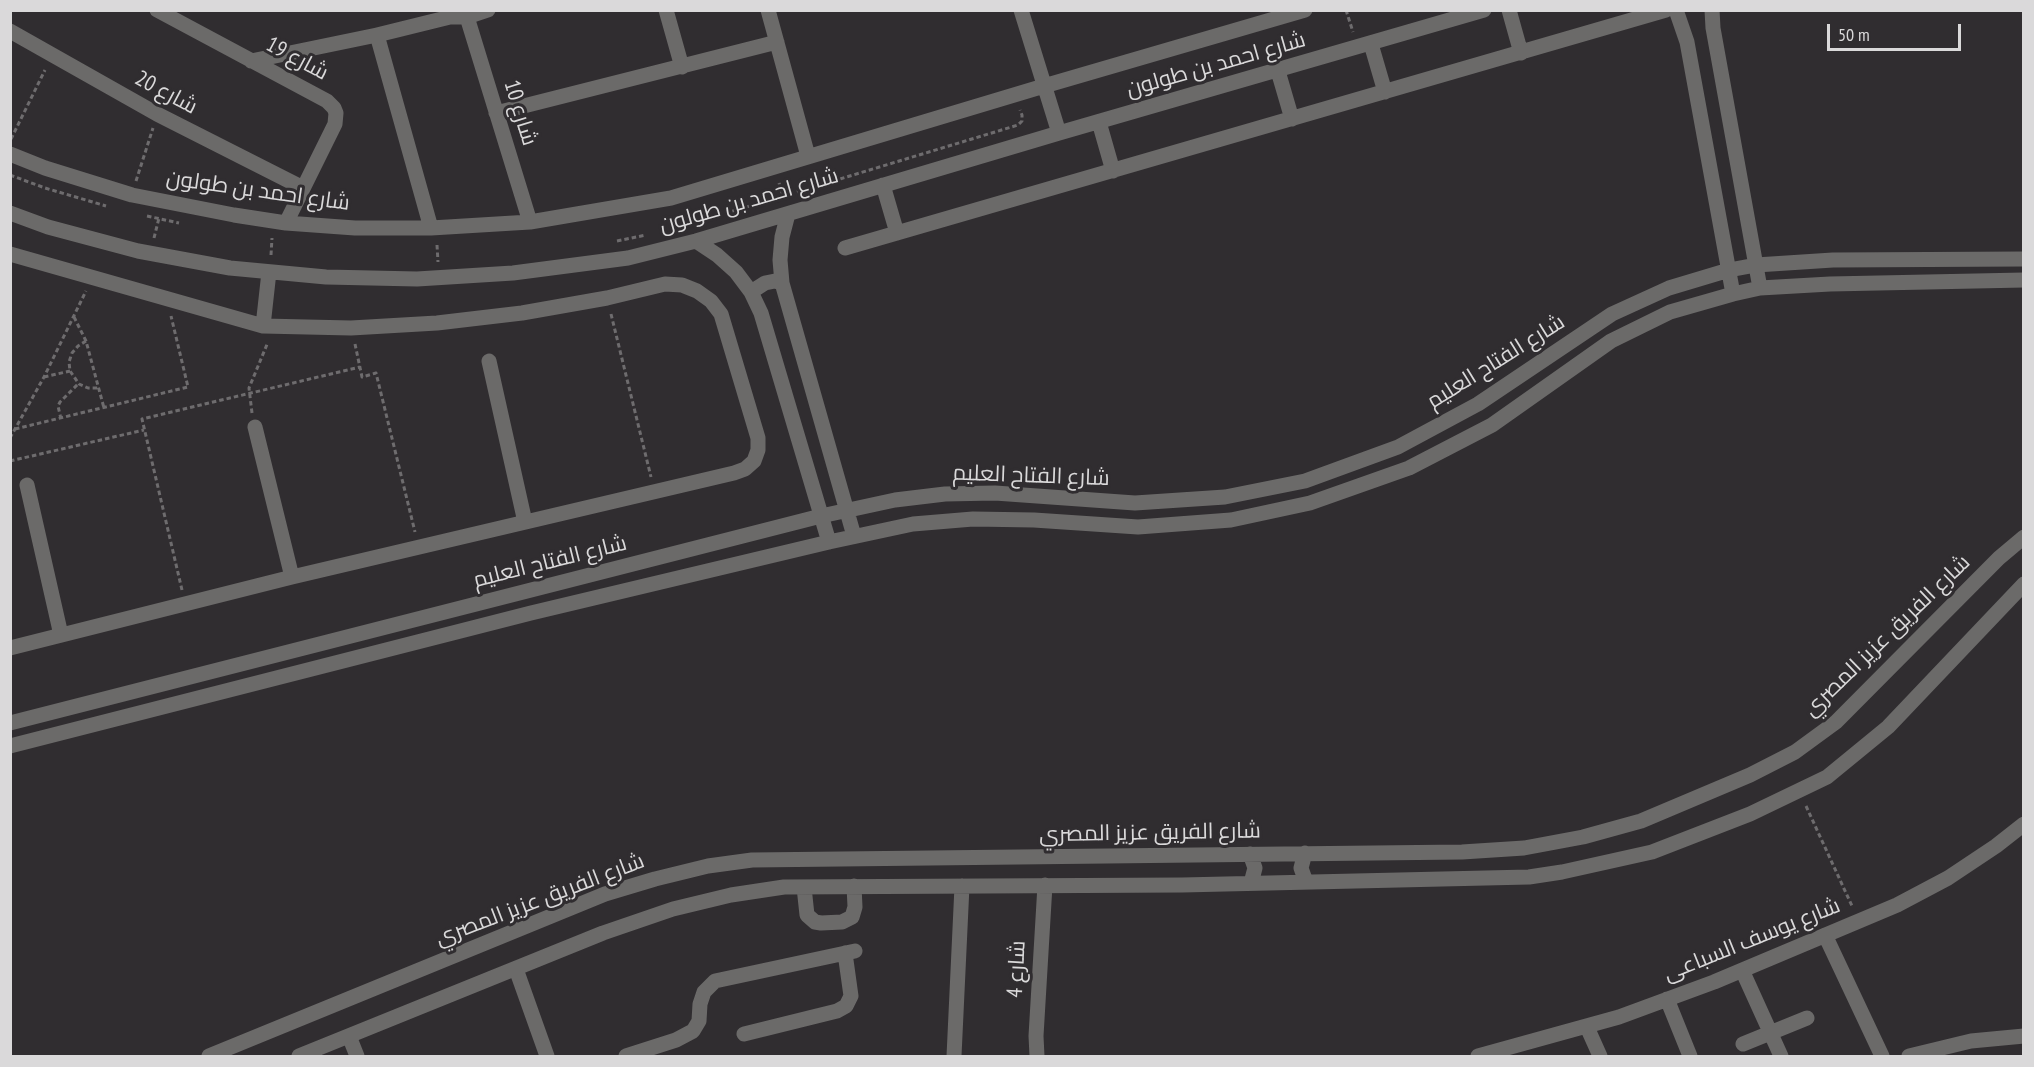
<!DOCTYPE html>
<meta charset="utf-8">
<style>
body{margin:0}
#map{position:relative;width:2034px;height:1067px;overflow:hidden;background:#302d30;font-family:"PT Sans Narrow",sans-serif}
canvas{display:block}
.frame{position:absolute;inset:0;border:12px solid #dad9da;pointer-events:none}
.scale{position:absolute;left:1827px;top:24px;width:134px;height:27px;box-sizing:border-box;border:3px solid #dad9da;border-top:0;padding-left:8px;font-size:18px;line-height:21px;white-space:nowrap;color:#dad9da;-webkit-text-stroke:4px #302d30;paint-order:stroke}
</style>
<div id="map">
<canvas width="2034" height="1067"></canvas>
<div class="frame"></div>
<div class="scale">50 m</div>
</div>
<script>
const ctx = document.querySelector('canvas').getContext('2d');
ctx.lineJoin = 'round';
const toPath = rows => new Path2D(rows.map(r => 'M' + r).join(''));
function trace(path, color, width, dash) { ctx.strokeStyle = color; ctx.lineWidth = width; ctx.lineCap = dash ? 'butt' : 'round'; ctx.setLineDash(dash || []); ctx.stroke(path); }
function write(font, color, halo, rows, align = 'center') {
  ctx.font = font + ' "PT Sans Narrow",Cairo,sans-serif'; ctx.lineWidth = 6; ctx.setLineDash([]); ctx.textBaseline = 'middle'; ctx.strokeStyle = halo; ctx.fillStyle = color; for (const [text, x, y, turn = 0] of rows) {
    ctx.save(); ctx.translate(x, y); ctx.rotate((+turn || 0) * Math.PI / 180); ctx.textAlign = isNaN(turn) ? turn : align; if (halo) ctx.strokeText(text, 0, 0); ctx.fillText(text, 0, 0); ctx.restore();
  }
}
trace(toPath([
 [1346,10,1353,32],
 [11,139,45,70],
 [10,175,45,188,106,206],
 [136,181,153,128],
 [779,183,784,199],
 [797,192,1018,125,1022,121,1022,115,1020,110],
 [147,216,179,223],
 [682,226,770,200],
 [154,238,159,218],
 [617,241,646,235],
 [437,245,438,262],
 [271,255,272,238],
 [611,314,651,477],
 [74,317,86,341,104,408],
 [86,341,78,346,72,353,69,362,70,371,79,384,88,388,98,388],
 [355,344,362,377,376,373,415,532],
 [44,377,70,371],
 [252,413,249,388,268,342],
 [61,419,58,406,60,402,78,384],
 [15,429,188,387,171,316],
 [10,438,44,377,86,291],
 [10,461,144,430],
 [182,590,142,419,360,367],
 [1806,806,1852,906]
]), '#6e6c6e', 3, [4.5, 3]);
trace(toPath([
 [157,10,327,101,334,108,336,113,335,124,286,223],
 [666,10,682,67],
 [768,10,808,156],
 [1021,10,1059,133],
 [1509,10,1521,53],
 [1676,10,1687,42,1733,294],
 [1712,10,1713,28,1760,288],
 [467,17,530,222],
 [10,31,157,114,303,188],
 [377,35,431,228],
 [1371,44,1385,92],
 [251,61,377,35,450,17,467,17,488,10],
 [1278,71,1292,119],
 [496,113,777,42],
 [1099,122,1113,171],
 [10,154,45,168,132,195,234,215,286,223,355,228,431,228,530,222,671,198,1044,86,1305,10],
 [883,185,897,233],
 [10,213,48,227,138,251,230,268,326,277,417,279,513,273,628,258,696,241,1059,133,1484,10],
 [788,214,782,237,780,260,782,283,854,536],
 [696,241,717,255,736,272,751,292,761,313,829,542],
 [845,248,1666,10],
 [10,254,263,326,351,328,437,323,522,313,607,298,665,284,682,285,697,291,711,301,721,314,758,438,758,450,754,461,745,469,734,473,292,577,10,648],
 [751,292,765,283,775,281,782,283],
 [263,326,269,272],
 [489,361,525,522],
 [255,427,292,577],
 [27,485,61,635],
 [10,723,821,516,895,500,945,494,995,493,1135,503,1225,497,1305,481,1398,447,1478,404,1612,314,1669,288,1729,270,1756,265,1833,260,2024,259],
 [10,746,531,613,829,542,913,524,973,519,1034,520,1138,527,1231,520,1310,503,1409,468,1492,425,1611,341,1670,312,1733,294,1760,288,1830,284,2024,280],
 [1305,853,1301,868,1306,882],
 [1250,854,1255,868,1251,883],
 [804,887,807,915,815,922,821,923,842,922,852,917,855,907,854,886],
 [1825,935,1882,1056],
 [516,969,547,1056],
 [1742,970,1781,1056],
 [1667,999,1690,1056],
 [1587,1027,1600,1056],
 [744,1034,837,1011,846,1006,851,996,845,953],
 [349,1036,357,1056],
 [1743,1044,1807,1018],
 [209,1056,605,894,655,879,708,866,752,860,1462,852,1524,848,1583,837,1641,821,1750,775,1795,752,1836,722,1999,558,2024,537],
 [299,1056,603,933,673,909,731,895,784,887,1182,885,1529,877,1562,872,1652,852,1750,814,1827,777,1888,727,2024,584],
 [626,1056,676,1040,693,1031,699,1021,700,1004,704,992,715,981,855,951],
 [954,1056,962,886],
 [1037,1056,1036,1036,1045,885],
 [1478,1056,1619,1017,1714,982,1897,905,1948,878,1996,846,2024,824],
 [1909,1056,1971,1041,2024,1036]
]), '#6b6a69', 15);
write('22px', '#dad9da', '#302d30', [
 ["شارع 19",297,59,28],
 ["شارع احمد بن طولون",1216,65,-16],
 ["شارع 20",166,93,28],
 ["شارع 10",520,113,73],
 ["شارع احمد بن طولون",258,191,8],
 ["شارع احمد بن طولون",749,201,-16],
 ["شارع الفتاح العليم",1496,362,-32],
 ["شارع الفتاح العليم",1031,476,2],
 ["شارع الفتاح العليم",550,562,-14],
 ["شارع الفريق عزيز المصري",1887,636,-44],
 ["شارع الفريق عزيز المصري",1150,833,-1],
 ["شارع الفريق عزيز المصري",540,900,-21],
 ["شارع يوسف السباعى",1752,940,-22],
 ["شارع 4",1017,969,-87]
]);
</script>
